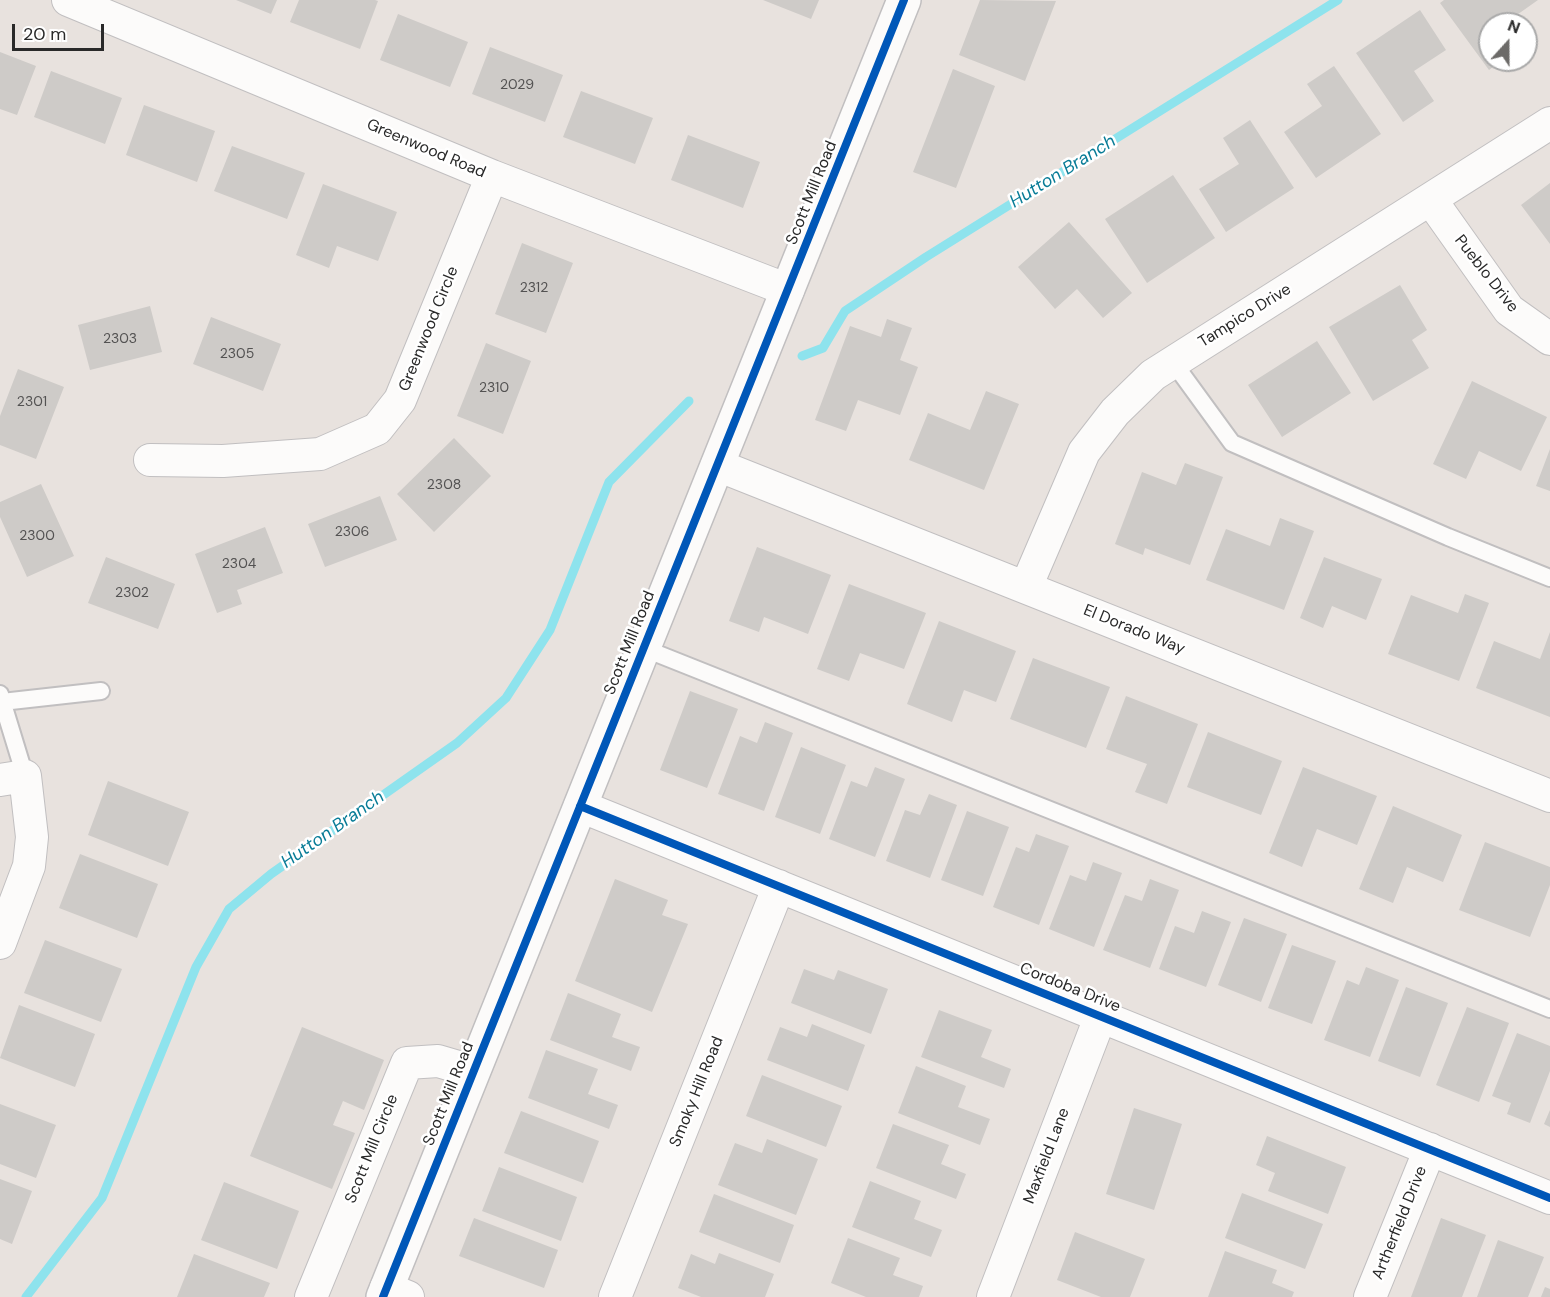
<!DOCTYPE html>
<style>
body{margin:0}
#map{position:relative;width:1550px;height:1297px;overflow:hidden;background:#e8e2de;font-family:"DM Sans",sans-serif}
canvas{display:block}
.north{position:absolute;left:1478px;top:12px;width:60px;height:60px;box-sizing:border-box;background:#fff;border:2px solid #a9a9a9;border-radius:50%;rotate:21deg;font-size:16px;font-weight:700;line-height:24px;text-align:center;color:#292929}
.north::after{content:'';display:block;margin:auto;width:21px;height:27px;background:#6c6a68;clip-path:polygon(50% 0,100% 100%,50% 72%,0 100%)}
.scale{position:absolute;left:12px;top:24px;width:92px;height:27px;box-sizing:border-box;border:3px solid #292929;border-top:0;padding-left:8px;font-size:18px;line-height:21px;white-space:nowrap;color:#292929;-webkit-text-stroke:4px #fff;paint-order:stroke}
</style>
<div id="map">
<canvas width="1550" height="1297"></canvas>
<div class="north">N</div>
<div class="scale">20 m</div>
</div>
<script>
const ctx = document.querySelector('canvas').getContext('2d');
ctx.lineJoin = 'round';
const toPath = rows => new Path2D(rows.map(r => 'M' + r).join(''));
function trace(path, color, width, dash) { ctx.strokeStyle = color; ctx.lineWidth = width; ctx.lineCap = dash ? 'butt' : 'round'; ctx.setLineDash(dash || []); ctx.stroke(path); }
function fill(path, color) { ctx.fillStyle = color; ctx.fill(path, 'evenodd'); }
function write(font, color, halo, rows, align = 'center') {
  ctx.font = font + ' "DM Sans",sans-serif'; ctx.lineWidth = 5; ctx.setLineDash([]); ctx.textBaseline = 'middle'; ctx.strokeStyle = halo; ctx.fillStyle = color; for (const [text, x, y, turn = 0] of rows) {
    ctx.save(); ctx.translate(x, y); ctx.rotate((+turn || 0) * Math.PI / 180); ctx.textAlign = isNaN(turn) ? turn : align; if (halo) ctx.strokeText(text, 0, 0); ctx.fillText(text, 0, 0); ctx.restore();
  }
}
trace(toPath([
 [802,356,823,348,845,311,926,257,1338,0],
 [26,1297,102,1198,196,967,229,909,271,874,457,743,506,698,550,630,609,482,689,401]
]), '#8ee3ed', 9);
fill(toPath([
 [236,0,277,0,271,14],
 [299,0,375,0,378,1,360,49,290,22],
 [763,0,819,0,811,19],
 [980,0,1056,1,1025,81,959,55],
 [1444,0,1538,0,1504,24,1490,24,1490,60,1502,60,1489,70,1440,3],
 [1420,10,1446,50,1414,71,1434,101,1403,122,1356,53],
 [398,14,468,42,450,87,380,60],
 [490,47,563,75,545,122,472,94],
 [0,52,36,66,17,115,0,109],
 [1334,66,1381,134,1316,178,1284,132,1322,106,1307,84],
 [953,69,995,86,956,188,913,172],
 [51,71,122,98,105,144,34,117],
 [581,91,653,118,635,164,563,137],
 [144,105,215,131,197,182,126,155],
 [1250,120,1294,188,1226,232,1199,189,1239,164,1223,138],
 [688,135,760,162,743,208,671,180],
 [232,146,305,173,287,219,214,191],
 [1173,175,1215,238,1147,283,1105,219],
 [1550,183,1550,244,1521,205],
 [323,184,397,212,378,261,337,246,329,268,296,255],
 [1069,222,1132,293,1103,318,1077,289,1055,309,1018,267],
 [522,243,573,263,546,333,495,314],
 [1400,285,1427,330,1412,340,1429,368,1373,401,1329,327],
 [150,306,162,352,90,370,78,325],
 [211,317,281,344,263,391,193,364],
 [887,319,912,328,900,360,918,367,900,415,858,400,846,431,815,420,850,326,881,337],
 [1317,341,1351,393,1282,437,1248,385],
 [486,343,531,361,503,434,457,416],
 [18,369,64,387,36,459,0,445,0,416],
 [1472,381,1547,417,1521,471,1479,451,1466,479,1433,464],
 [986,391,1019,404,984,490,909,460,928,413,970,430],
 [454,438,491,476,434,532,397,494],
 [1550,449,1550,491,1536,486],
 [1185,463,1223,477,1190,565,1145,548,1143,555,1115,544,1142,472,1176,485],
 [41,484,74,556,27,577,0,517,0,502],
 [380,496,397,540,325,567,308,524],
 [1280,518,1314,531,1284,610,1206,580,1226,529,1270,546],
 [265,527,283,573,237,590,242,604,217,613,195,554],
 [757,547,831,575,808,634,764,617,759,632,729,621],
 [106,557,175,584,158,629,88,603],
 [1324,557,1382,579,1366,620,1332,606,1323,628,1300,618],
 [849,584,926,613,904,669,860,653,849,681,817,669],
 [1465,594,1489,603,1459,681,1388,654,1411,595,1458,613],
 [939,621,1016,651,996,702,964,690,952,722,907,704],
 [1550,632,1550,717,1476,688,1494,641,1540,659],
 [1033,658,1110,687,1086,748,1010,719],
 [690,691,738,709,707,788,660,770],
 [1126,696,1198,724,1167,804,1135,792,1147,764,1106,749],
 [765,722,793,733,764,811,718,794,740,736,757,743],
 [1208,732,1282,761,1261,815,1187,787],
 [801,747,846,765,820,834,775,817],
 [875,767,905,779,875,857,829,839,851,781,867,787],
 [1303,767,1377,796,1357,845,1317,829,1302,867,1269,853],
 [108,781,189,812,168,866,88,835],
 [929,794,957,805,930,878,886,861,905,810,920,815],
 [1393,806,1462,835,1443,882,1407,867,1393,903,1359,889],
 [967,811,1009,827,983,896,941,880],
 [1036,834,1069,846,1039,925,993,907,1016,847,1029,852],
 [1485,842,1550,867,1550,885,1530,937,1459,910],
 [80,854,158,884,137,938,59,908],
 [1093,862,1122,873,1094,947,1049,929,1070,875,1086,881],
 [615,879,668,900,662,915,688,924,652,1012,575,981],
 [1150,879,1179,890,1150,968,1103,950,1125,895,1142,901],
 [1202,911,1231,922,1206,987,1159,969,1175,926,1194,933],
 [1244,918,1287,934,1261,1002,1218,985],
 [45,940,122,969,101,1022,24,993],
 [1292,945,1336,961,1312,1024,1268,1008],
 [1366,967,1399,980,1370,1057,1324,1040,1347,980,1359,985],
 [804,969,834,980,838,970,888,989,871,1034,791,1003],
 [1406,987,1448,1003,1420,1077,1378,1061],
 [568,993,621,1014,612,1037,640,1047,631,1071,550,1040],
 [19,1005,95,1034,75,1087,0,1058],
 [1467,1007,1509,1023,1479,1102,1436,1085],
 [939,1010,992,1030,981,1057,1011,1069,1004,1088,921,1057],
 [812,1024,865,1045,848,1091,767,1060,780,1027,807,1037],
 [302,1027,384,1060,364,1110,343,1101,333,1125,355,1133,332,1189,250,1156],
 [1517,1033,1550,1046,1550,1071,1530,1123,1507,1114,1511,1103,1492,1096],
 [546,1050,598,1069,588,1094,618,1105,609,1129,528,1098],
 [916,1066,966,1086,958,1107,990,1119,980,1145,898,1113],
 [762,1075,842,1106,826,1147,746,1116],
 [0,1104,56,1125,36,1178,0,1164],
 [1134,1108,1182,1124,1154,1210,1106,1194],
 [1550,1110,1550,1127,1544,1124],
 [521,1111,599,1141,583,1183,504,1153],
 [893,1124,949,1145,941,1164,966,1174,956,1199,876,1168],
 [1267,1136,1346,1167,1328,1214,1268,1191,1275,1173,1256,1165],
 [767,1139,818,1159,796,1215,718,1185,735,1143,762,1153],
 [499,1167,577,1197,561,1241,482,1211],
 [0,1179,32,1191,12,1244,0,1239],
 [870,1181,921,1201,914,1219,942,1230,931,1257,852,1227],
 [224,1182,299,1211,277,1269,201,1240],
 [1242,1193,1323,1224,1305,1269,1225,1238],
 [714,1194,794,1225,780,1263,699,1232],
 [474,1218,558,1250,544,1288,459,1256],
 [1441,1218,1486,1235,1462,1297,1411,1297],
 [1075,1232,1145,1259,1130,1297,1101,1297,1057,1280],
 [848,1238,900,1258,893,1275,923,1286,919,1297,866,1297,831,1283],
 [1498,1240,1544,1257,1528,1297,1477,1297],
 [1225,1251,1277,1270,1272,1283,1294,1292,1292,1297,1208,1297],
 [719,1253,774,1274,765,1297,701,1297,678,1288,691,1254,715,1264],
 [194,1254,270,1283,264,1297,177,1297],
 [1545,1287,1550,1289,1550,1297,1541,1297]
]), '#cecbc8');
const service = toPath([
 [1173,362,1232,443,1448,537,1550,578],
 [643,648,1550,1009],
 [0,694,25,776],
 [2,702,101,691]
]);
const minor = toPath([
 [68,0,492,176,788,290],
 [1431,200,1509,310,1550,339],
 [150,460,223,461,320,454,377,429,400,400,492,176],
 [717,465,1550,796],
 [1026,587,1084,452,1115,412,1153,375,1550,123],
 [0,780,25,776,32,837,29,866,0,943],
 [580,806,1550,1198],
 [386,1288,408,1297],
 [311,1297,407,1063,438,1061,472,1071],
 [615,1297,779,886],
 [993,1297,1101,1015],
 [1370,1297,1430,1149]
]);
const tertiary = toPath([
 [383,1297,904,0]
]);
trace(service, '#c1bfc0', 20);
trace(minor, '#c1bfc0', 34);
trace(tertiary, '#c1bfc0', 36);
trace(service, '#fcfbfa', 16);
trace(minor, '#fcfbfa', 32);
trace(tertiary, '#fcfbfa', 33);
trace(toPath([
 [580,806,1550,1198],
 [383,1297,904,0]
]), '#0057b8', 8);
write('14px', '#535252', null, [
 ["2029",517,85],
 ["2312",534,288],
 ["2303",120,339],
 ["2305",237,354],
 ["2310",494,388],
 ["2301",32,402],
 ["2308",444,485],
 ["2306",352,532],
 ["2300",37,536],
 ["2304",239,564],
 ["2302",132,593]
]);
write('16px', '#292929', '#fff', [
 ["Greenwood Road",426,149,23],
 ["Scott Mill Road",812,193,-68],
 ["Pueblo Drive",1486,274,52],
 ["Tampico Drive",1245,316,-32],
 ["Greenwood Circle",429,329,-68],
 ["El Dorado Way",1134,630,22],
 ["Scott Mill Road",630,643,-68],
 ["Cordoba Drive",1070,988,22],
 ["Smoky Hill Road",697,1092,-68],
 ["Scott Mill Road",449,1094,-68],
 ["Scott Mill Circle",372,1149,-68],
 ["Maxfield Lane",1047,1156,-69],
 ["Artherfield Drive",1400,1223,-68]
]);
write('italic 18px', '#087c97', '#fff', [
 ["Hutton Branch",1063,172,-32],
 ["Hutton Branch",333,830,-35]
]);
</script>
